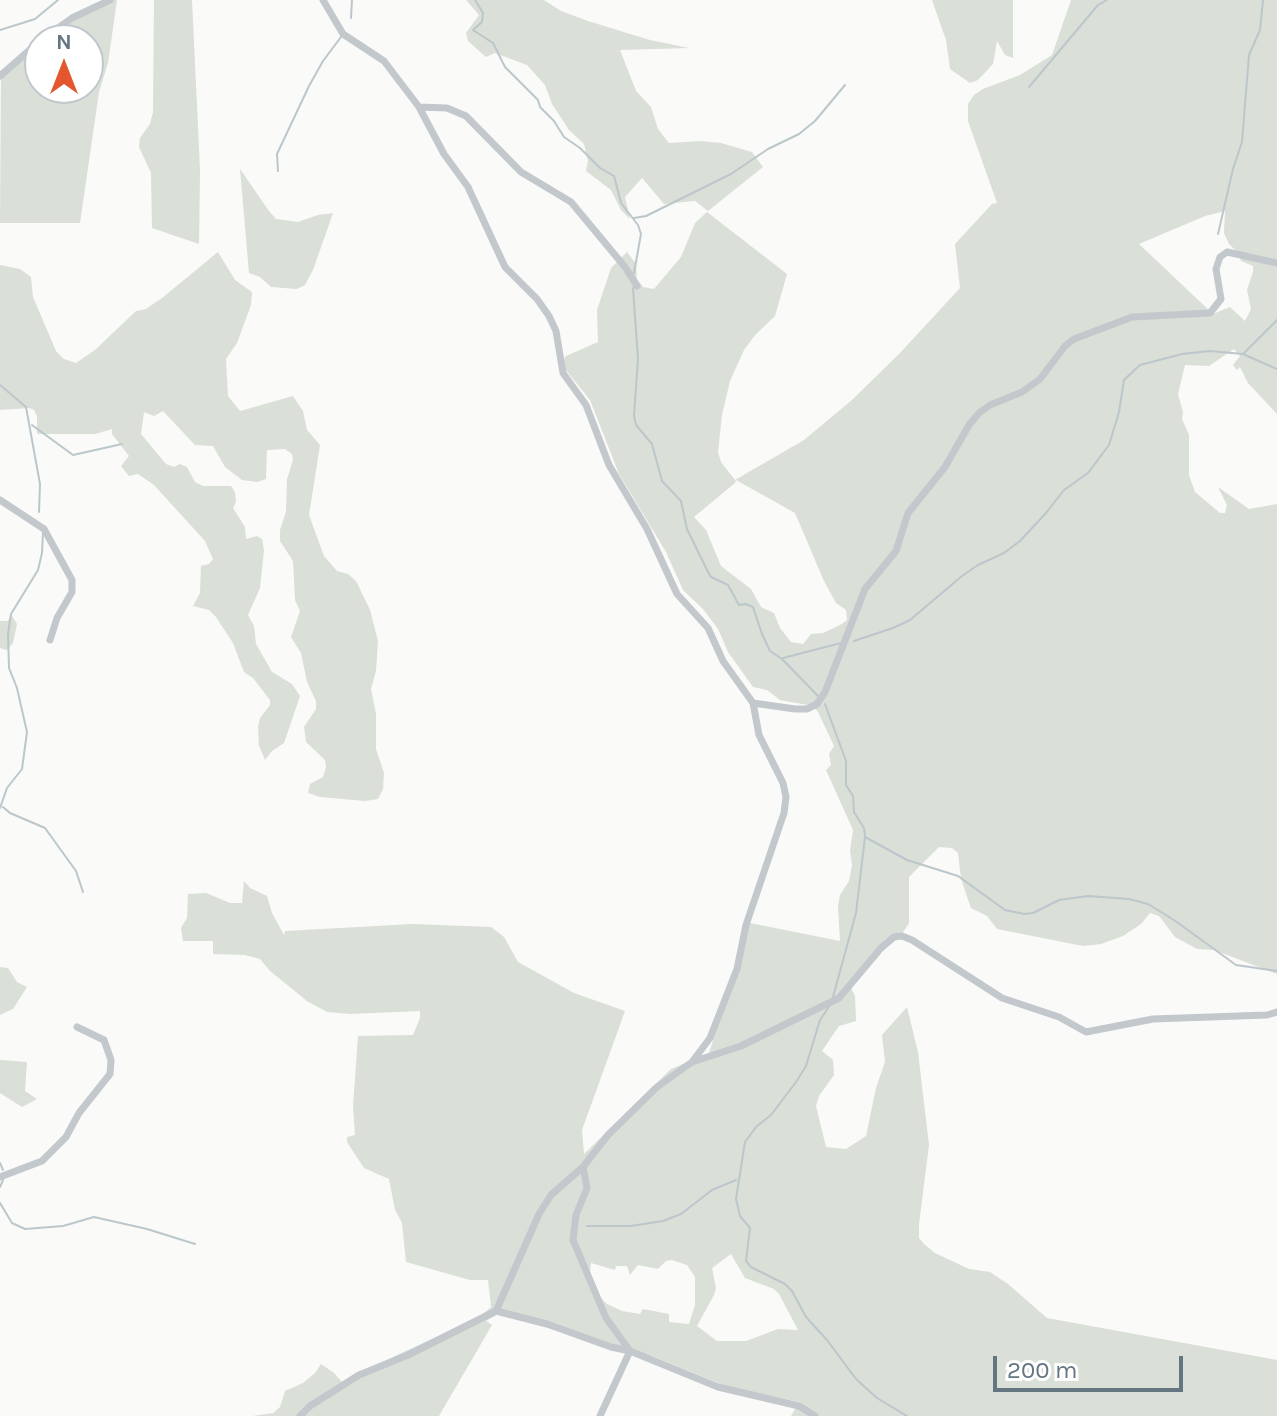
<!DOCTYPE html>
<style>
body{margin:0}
#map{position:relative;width:1277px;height:1416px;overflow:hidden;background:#fafaf8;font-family:Karla,sans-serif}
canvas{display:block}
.north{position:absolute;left:24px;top:24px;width:80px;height:80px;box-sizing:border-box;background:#fff;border:2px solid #c1c8cd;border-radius:50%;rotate:0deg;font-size:22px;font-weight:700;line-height:32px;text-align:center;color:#657683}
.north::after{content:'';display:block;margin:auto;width:28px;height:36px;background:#e4572e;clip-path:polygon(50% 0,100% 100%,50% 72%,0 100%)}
.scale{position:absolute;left:993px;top:1356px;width:190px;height:36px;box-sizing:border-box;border:4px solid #657683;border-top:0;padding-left:10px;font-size:24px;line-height:28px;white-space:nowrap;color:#657683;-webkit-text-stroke:6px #fff;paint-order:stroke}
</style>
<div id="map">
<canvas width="1277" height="1416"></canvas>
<div class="north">N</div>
<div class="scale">200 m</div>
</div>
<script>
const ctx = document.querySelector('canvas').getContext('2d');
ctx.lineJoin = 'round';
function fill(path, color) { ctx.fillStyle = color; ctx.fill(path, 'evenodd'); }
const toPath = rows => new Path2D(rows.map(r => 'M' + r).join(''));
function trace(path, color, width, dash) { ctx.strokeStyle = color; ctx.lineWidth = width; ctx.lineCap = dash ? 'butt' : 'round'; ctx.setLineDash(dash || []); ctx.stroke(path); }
fill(toPath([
 [110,0,117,0,108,63,99,92,80,223,0,223,1,76,42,37],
 [40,40,88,40,88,88,40,88],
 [154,0,192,0,200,170,199,244,152,228,151,173,139,147,140,138,150,124,153,112],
 [466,0,544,0,561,11,588,21,650,40,689,48,620,50,636,91,651,107,658,129,669,143,700,141,721,143,752,152,763,167,708,211,695,201,664,204,642,178,625,197,630,219,621,210,611,190,586,171,588,161,584,144,569,130,552,104,545,85,527,65,495,53,486,57,468,41,466,33,479,15],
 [932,0,1013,0,1013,58,1005,55,997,41,993,64,978,80,970,83,950,69,946,40],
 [1071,0,1277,0,1277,414,1248,383,1240,367,1237,370,1233,365,1240,356,1234,349,1209,366,1185,365,1178,394,1183,412,1182,419,1189,435,1189,475,1195,492,1220,513,1225,513,1227,505,1218,487,1249,509,1277,504,1277,974,1214,950,1197,949,1175,937,1159,916,1150,913,1141,924,1123,936,1101,944,1083,946,997,929,987,916,971,908,961,879,958,853,952,848,939,847,909,877,909,923,902,934,879,949,851,988,855,996,856,1021,839,1026,822,1051,833,1060,834,1075,819,1096,816,1106,826,1147,846,1149,866,1136,876,1088,885,1062,882,1035,907,1007,918,1052,929,1145,919,1224,919,1238,924,1244,935,1253,969,1269,990,1272,1008,1284,1047,1318,1277,1360,1277,1416,791,1416,799,1402,728,1387,652,1356,498,1314,486,1321,492,1325,439,1416,253,1416,273,1413,280,1407,285,1391,303,1383,315,1373,321,1364,334,1373,343,1383,397,1355,478,1318,491,1307,488,1280,470,1280,406,1262,402,1223,395,1210,389,1179,364,1168,347,1142,347,1137,355,1135,353,1106,358,1036,413,1035,420,1018,420,1011,350,1014,327,1012,307,1001,270,971,260,959,245,955,213,954,213,941,183,941,181,928,187,918,188,894,206,893,230,903,242,903,244,881,250,888,267,896,272,913,284,935,285,931,413,924,491,927,504,937,518,962,574,993,625,1011,582,1130,584,1154,671,1069,709,1053,750,923,840,941,838,906,840,895,849,881,852,865,850,851,853,830,826,770,831,765,829,754,834,746,818,712,813,706,780,700,767,690,753,687,728,652,718,629,703,609,683,590,666,552,619,474,590,400,565,369,564,360,566,356,598,342,597,310,611,268,627,252,636,264,637,279,643,287,654,289,681,257,695,223,707,212,787,274,775,316,756,334,744,350,730,381,722,415,718,452,721,462,735,480,804,440,852,400,900,353,960,288,955,244,992,204,997,203,968,121,968,104,974,95,983,89,1020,75,1052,55],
 [1225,211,1224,233,1229,244,1237,252,1241,261,1253,266,1253,272,1247,290,1251,309,1245,321,1230,307,1213,314,1139,244,1205,216],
 [736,480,795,513,824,581,836,603,846,610,847,620,842,624,823,633,811,634,803,644,791,642,780,628,774,613,761,607,751,589,721,566,706,530,694,517,735,483],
 [731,1254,745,1278,774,1289,779,1294,798,1330,778,1329,746,1341,717,1341,697,1326,714,1295,716,1288,712,1268],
 [672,1260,687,1265,695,1277,695,1305,689,1324,669,1322,669,1314,643,1309,640,1314,622,1311,607,1304,596,1293,590,1272,591,1263,615,1270,616,1266,627,1266,630,1275,638,1265,658,1269,666,1261],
 [240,169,269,211,276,219,298,222,318,215,333,213,313,270,305,285,297,289,271,287,260,277,249,273],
 [218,252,235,280,252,292,251,305,237,343,226,359,228,396,240,411,293,396,303,411,307,430,320,445,309,515,324,556,337,571,348,574,356,581,370,610,378,641,376,671,371,689,376,714,376,749,384,773,383,789,378,799,365,801,320,797,308,793,310,784,323,777,326,767,325,760,306,742,305,734,304,727,316,709,316,701,307,682,301,653,291,637,300,611,295,600,293,561,280,541,280,530,286,512,287,479,293,460,292,454,285,449,267,450,266,479,257,482,242,480,225,467,213,446,195,445,163,411,154,416,144,412,141,434,166,464,174,467,180,464,187,467,195,482,203,486,231,486,235,492,236,502,233,508,245,527,246,539,257,536,262,539,264,550,260,588,248,615,254,626,256,644,272,672,292,684,300,696,284,743,272,751,265,760,259,746,258,727,260,718,270,705,270,700,253,678,244,672,233,643,216,617,209,610,193,606,200,593,201,566,209,564,213,559,205,541,154,485,138,474,129,476,121,466,129,456,112,434,112,429,95,434,37,434,37,416,34,410,29,408,0,410,0,265,20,269,31,277,33,297,56,351,64,359,76,363,95,350,136,311,146,309,162,298],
 [12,616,17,624,13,643,7,650,0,648,0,621,7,621],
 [0,967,8,968,17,982,27,987,13,1009,0,1015],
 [0,1060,27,1062,25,1091,37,1099,22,1107,0,1093]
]), '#dadfd7');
trace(toPath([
 [475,0,483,13,482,22,473,30,493,43,505,67,538,100,540,107,554,121,564,137,580,148,600,168,614,176,621,203,638,225,641,234,634,273],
 [351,18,352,0],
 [0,30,35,19,58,0],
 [1029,87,1098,5,1107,0],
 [278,171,277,154,309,86,323,61,341,37],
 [634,218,646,216,731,174,768,149,799,134,815,121,845,85],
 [1218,234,1233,169,1242,142,1249,55,1260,30,1263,0],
 [633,288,638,359,634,416,636,425,652,444,662,481,681,501,687,529,708,572,711,577,728,585,739,605,746,604,753,607,762,634,770,651,782,659,818,696],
 [1244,353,1277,320],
 [0,385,26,407,40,484,39,512],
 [32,425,73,455,122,444],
 [854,641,893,628,910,620,962,576,978,565,1004,553,1020,541,1046,513,1064,490,1088,473,1109,445,1119,412,1124,380,1140,365,1182,354,1210,351,1243,354,1277,369],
 [783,658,841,643],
 [825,704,846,761,846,785,853,796,854,812,864,828,865,837,856,913,833,997],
 [3,807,10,813,45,828,76,871,83,892],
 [0,808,7,788,22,769,27,732,17,688,9,668,8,634,11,614,38,570,42,553,43,533],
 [865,837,907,860,958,876,1005,910,1024,914,1033,913,1059,900,1088,896,1129,899,1148,904,1174,920,1236,965,1277,971],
 [830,1005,820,1020,806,1066,796,1082,771,1115,756,1127,745,1142,736,1199,740,1216,750,1228,746,1261,751,1267,785,1284,792,1291,806,1317,827,1340,856,1379,877,1398,907,1416],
 [0,1163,3,1170],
 [0,1187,3,1180],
 [0,1203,12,1223,25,1229,63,1226,94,1217,147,1229,195,1244],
 [587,1226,631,1226,663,1221,681,1214,712,1190,736,1180]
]), '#bbc7cb', 2);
trace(toPath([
 [323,0,343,34,384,61,419,107,444,154,468,187,505,267,537,299,549,316,556,331,563,373,586,405,609,465,647,529,677,594,708,628,723,661,753,703,759,735,783,783,786,797,784,813,746,925,737,969,710,1038,692,1062],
 [41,40,72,18,110,0],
 [0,76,40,41],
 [419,107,447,108,466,116,521,172,571,202,625,267,637,286],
 [0,500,44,529,72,580,72,592,57,618,50,640],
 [753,703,795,709,807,709,817,704,825,692,865,589,896,551,908,513,945,467,969,425,979,413,990,405,1022,392,1040,379,1065,346,1074,339,1132,317,1210,313,1221,299,1216,269,1220,257,1227,252,1277,263],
 [583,1167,587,1188,576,1215,573,1240,606,1318,630,1351,600,1416],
 [0,1177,42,1161,66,1137,79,1113,110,1074,111,1060,104,1040,77,1027],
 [496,1311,547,1324,611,1347,630,1351,718,1387,799,1406,815,1416],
 [300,1416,310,1406,359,1375,408,1355,496,1311,539,1214,551,1195,583,1167,608,1135,657,1087,692,1062,741,1046,839,998,881,948,894,937,902,936,912,940,1002,998,1059,1017,1086,1032,1153,1019,1267,1015,1277,1012]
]), '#c3c8cc', 7);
</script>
